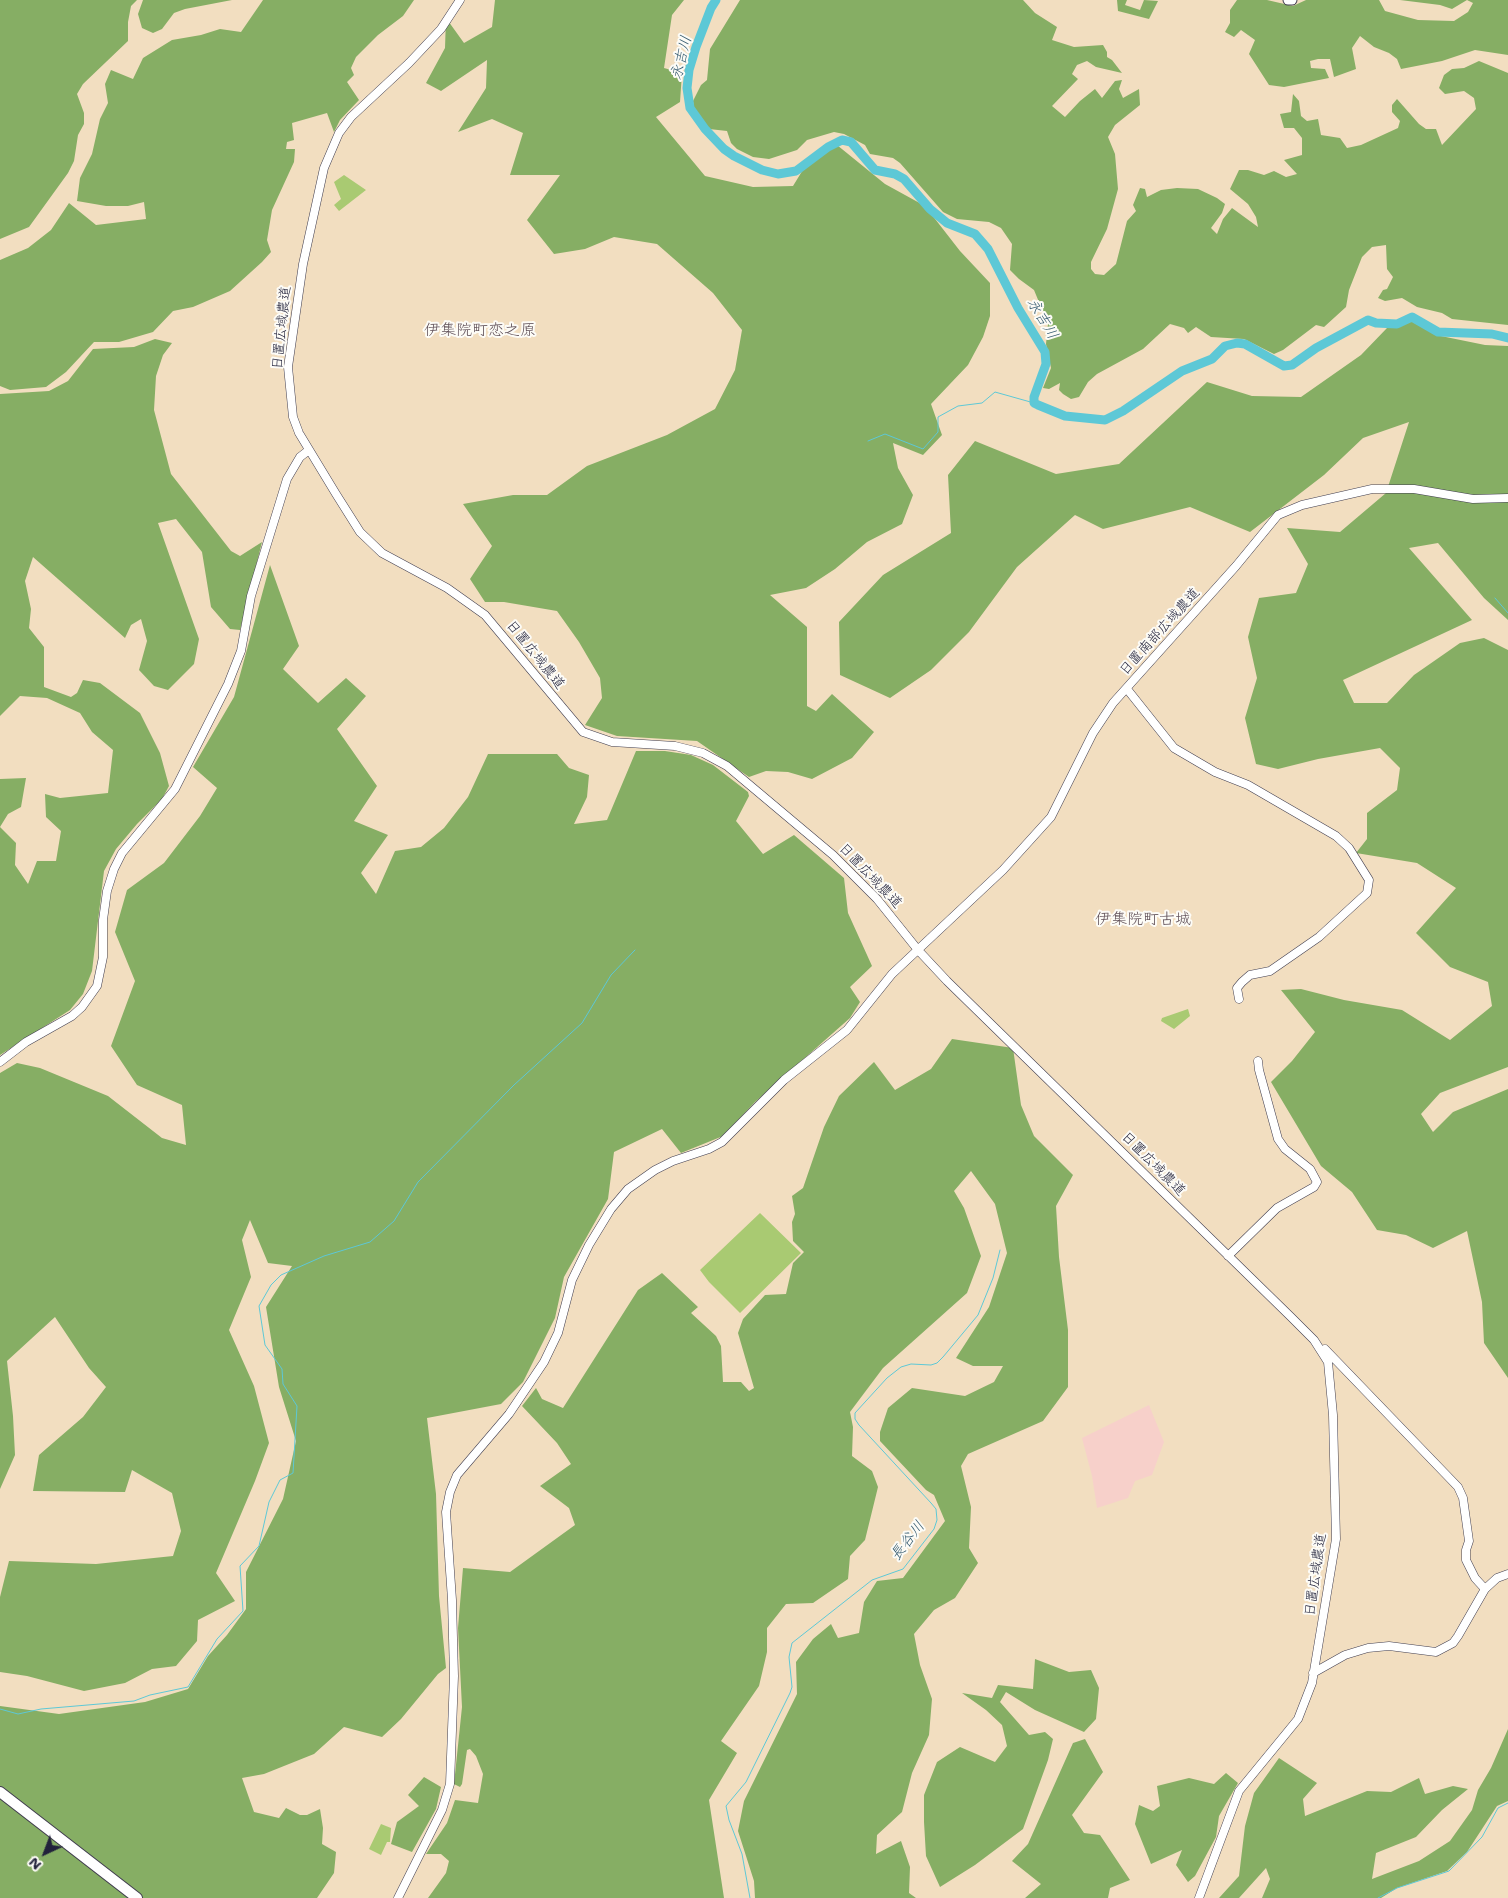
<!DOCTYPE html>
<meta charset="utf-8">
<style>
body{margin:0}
#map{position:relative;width:1508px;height:1898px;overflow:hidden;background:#f2dec0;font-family:"Shantell Sans",sans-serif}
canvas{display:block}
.north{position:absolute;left:20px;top:1828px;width:50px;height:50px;-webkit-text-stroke:4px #fdfcf7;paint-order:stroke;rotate:223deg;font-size:14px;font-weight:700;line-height:20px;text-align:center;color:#22223b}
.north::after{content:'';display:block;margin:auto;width:18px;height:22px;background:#22223b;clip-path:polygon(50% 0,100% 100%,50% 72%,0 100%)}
</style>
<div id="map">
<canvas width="1508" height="1898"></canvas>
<div class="north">N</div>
</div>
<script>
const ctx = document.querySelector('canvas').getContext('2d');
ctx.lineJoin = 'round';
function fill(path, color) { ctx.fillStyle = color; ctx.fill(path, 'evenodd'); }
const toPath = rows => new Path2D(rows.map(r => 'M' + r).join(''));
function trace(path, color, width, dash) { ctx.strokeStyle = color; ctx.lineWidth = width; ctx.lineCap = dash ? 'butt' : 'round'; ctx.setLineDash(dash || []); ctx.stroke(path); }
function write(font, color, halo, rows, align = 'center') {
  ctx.font = font + ' "Shantell Sans","Klee One",sans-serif'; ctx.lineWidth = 4; ctx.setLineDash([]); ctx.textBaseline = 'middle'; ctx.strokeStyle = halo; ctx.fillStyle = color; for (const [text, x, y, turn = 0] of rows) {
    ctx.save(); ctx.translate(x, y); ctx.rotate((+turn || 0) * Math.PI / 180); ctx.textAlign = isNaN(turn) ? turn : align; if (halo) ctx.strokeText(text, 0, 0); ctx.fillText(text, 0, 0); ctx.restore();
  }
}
fill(toPath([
 [1149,1405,1164,1442,1152,1475,1135,1481,1128,1498,1097,1508,1092,1476,1082,1438]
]), '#f7d0ca');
fill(toPath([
 [344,175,366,190,339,211,334,205,341,199,334,182],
 [1188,1009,1190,1016,1174,1029,1161,1021,1162,1018],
 [760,1213,801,1253,740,1313,709,1282,700,1270],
 [381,1824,391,1828,390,1842,387,1842,381,1855,369,1849]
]), '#a9ca72');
fill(toPath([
 [0,0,137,0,131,6,128,22,128,41,83,84,77,94,84,113,84,124,78,135,74,161,68,173,29,227,0,239],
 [143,0,232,0,185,9,174,13,162,29,153,33,142,28,138,14],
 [263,0,414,0,403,16,378,35,356,57,351,68,354,75,347,82,359,100,340,120,334,132,327,113,292,123,294,140,287,142,286,149,295,149,294,162,272,210,267,240,271,252,262,262,230,291,193,307,173,311,153,332,119,342,94,342,66,372,46,387,10,390,0,386,0,260,28,248,51,230,69,203,96,225,146,219,144,202,128,206,106,206,77,201,80,178,92,154,100,119,108,103,105,84,111,70,133,79,143,58,172,40,201,35,220,29,241,32],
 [495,0,684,0,672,15,664,68,682,73,680,102,656,117,705,176,753,187,793,186,812,155,837,145,885,184,925,206,960,251,990,283,990,316,983,337,968,365,931,404,942,435,923,455,893,443,898,468,913,495,902,524,867,542,835,569,806,588,770,595,807,627,807,706,816,711,832,694,874,732,852,758,812,779,788,772,766,771,749,777,697,741,617,736,585,725,602,698,600,678,579,642,557,611,504,602,485,602,470,579,492,546,463,504,513,495,547,495,587,466,667,435,715,409,735,370,742,330,713,293,657,244,614,237,585,249,554,254,527,220,560,175,510,175,523,133,492,119,458,132,486,88,487,60,441,91,426,83,445,48,446,18,464,43,492,27],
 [740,0,1023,0,1035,13,1057,27,1052,40,1074,47,1103,45,1107,52,1107,57,1112,60,1122,73,1096,67,1087,61,1077,65,1072,74,1078,79,1052,106,1065,117,1080,101,1095,89,1102,98,1115,81,1122,80,1119,89,1123,98,1139,89,1140,105,1115,125,1108,137,1115,154,1118,189,1107,229,1091,262,1091,269,1095,274,1104,275,1116,264,1127,221,1136,211,1133,205,1140,188,1145,189,1147,197,1161,190,1177,188,1198,189,1217,198,1225,204,1222,213,1211,228,1217,234,1223,219,1232,208,1258,227,1256,217,1248,204,1230,189,1239,170,1248,170,1264,175,1274,171,1286,177,1297,174,1284,160,1302,155,1302,138,1294,128,1284,128,1280,114,1291,112,1293,94,1299,101,1301,116,1307,121,1318,119,1321,135,1340,138,1347,148,1361,145,1398,128,1400,121,1392,112,1392,105,1397,99,1419,124,1426,129,1436,129,1442,145,1476,109,1474,98,1464,91,1445,94,1439,88,1444,75,1452,69,1464,68,1479,61,1508,73,1508,325,1452,319,1442,313,1417,307,1402,298,1385,301,1378,298,1383,290,1387,289,1393,277,1387,269,1386,245,1372,247,1362,257,1349,290,1346,307,1324,327,1316,325,1283,350,1274,354,1244,339,1211,337,1196,327,1188,333,1184,328,1170,324,1143,349,1097,374,1088,382,1079,397,1071,399,1063,394,1059,390,1060,383,1049,389,1043,388,1051,368,1046,344,1048,324,1034,290,1019,279,1010,270,1012,244,1001,228,989,222,957,219,943,212,900,163,893,158,870,154,865,145,844,134,834,132,807,140,797,150,769,159,753,157,737,149,731,143,727,131,709,129,694,108,693,101,701,85,707,80,710,49],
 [1117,0,1127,0,1125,5,1140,10,1144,0,1158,1,1149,19,1118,11],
 [1237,0,1267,0,1293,6,1306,0,1379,0,1385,11,1418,20,1454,21,1468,12,1473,3,1467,0,1452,9,1440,5,1400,0,1508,0,1508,55,1475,50,1442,61,1401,69,1397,59,1389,53,1374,47,1360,36,1352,48,1356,69,1334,77,1330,59,1318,59,1310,61,1311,68,1325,69,1329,78,1284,87,1269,85,1249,54,1255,40,1241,30,1234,37,1225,32,1230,23,1230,10],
 [1411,321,1436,335,1485,345,1508,346,1508,620,1484,598,1438,543,1409,548,1472,620,1343,680,1354,703,1387,703,1414,675,1460,643,1484,638,1508,650,1508,1067,1440,1093,1421,1114,1433,1132,1453,1112,1508,1089,1508,1378,1484,1343,1482,1302,1467,1231,1433,1248,1406,1235,1377,1230,1352,1192,1321,1166,1271,1082,1292,1061,1315,1032,1281,990,1301,989,1344,1000,1402,1010,1450,1040,1492,1006,1488,982,1450,967,1416,933,1456,888,1417,863,1356,853,1367,839,1367,813,1397,790,1400,768,1380,748,1318,759,1278,769,1256,764,1245,718,1257,678,1248,637,1259,598,1296,593,1308,564,1287,528,1340,532,1386,493,1409,422,1363,438,1324,475,1250,532,1190,507,1103,529,1075,515,1017,567,969,632,931,670,890,698,840,675,839,622,883,575,951,533,948,475,975,441,1056,474,1119,464,1207,382,1252,396,1301,397,1361,355,1387,328],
 [155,339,172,343,163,355,156,376,154,410,171,474,231,551,240,556,262,542,240,630,230,629,211,607,202,552,176,519,158,523,199,639,194,664,168,690,154,686,139,670,147,641,141,619,131,625,125,638,33,557,25,581,31,609,29,628,44,647,44,687,71,697,77,693,83,680,100,683,140,713,160,753,169,786,162,799,137,824,116,849,104,871,92,971,83,994,70,1010,0,1055,0,827,16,843,15,865,28,884,37,861,56,861,61,831,46,817,45,794,60,798,108,793,113,750,92,732,80,713,47,698,20,696,0,716,0,394,49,391,68,381,93,349,134,347],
 [270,565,299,646,283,669,318,703,346,678,366,696,337,729,377,786,354,821,388,835,361,873,376,894,395,851,421,847,444,828,468,797,488,754,557,754,569,768,589,775,587,797,574,824,607,820,636,751,665,751,691,755,713,765,748,792,749,796,736,821,763,854,794,835,844,878,848,913,872,966,850,987,860,1002,850,1018,755,1102,723,1136,681,1153,662,1129,614,1152,608,1199,564,1277,555,1318,523,1382,501,1404,427,1418,436,1494,439,1596,446,1668,438,1674,401,1719,382,1737,344,1727,314,1754,264,1774,242,1778,254,1812,279,1818,286,1808,300,1815,307,1815,320,1809,323,1828,322,1844,336,1852,334,1873,317,1898,0,1898,0,1706,59,1714,145,1702,188,1689,208,1656,227,1635,246,1609,246,1572,283,1499,296,1441,279,1387,266,1307,292,1266,268,1263,250,1220,242,1240,251,1277,229,1330,254,1386,269,1443,255,1481,216,1573,235,1601,198,1620,197,1641,176,1666,152,1669,125,1683,84,1691,27,1676,0,1672,0,1597,9,1561,96,1564,173,1556,181,1531,172,1493,132,1470,125,1492,33,1491,39,1455,83,1417,106,1387,89,1368,55,1317,7,1361,13,1416,15,1455,0,1489,0,1073,17,1063,40,1068,108,1096,162,1138,186,1145,182,1105,137,1085,111,1046,135,981,115,932,127,890,164,863,200,816,217,788,193,767,234,697],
 [26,778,21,807,8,814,0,827,0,779],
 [952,1039,1013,1048,1021,1105,1034,1136,1073,1175,1056,1206,1059,1257,1068,1330,1068,1387,1043,1421,968,1454,961,1466,971,1507,969,1548,978,1563,955,1598,934,1610,914,1634,920,1665,932,1699,929,1735,912,1773,902,1812,877,1835,876,1854,901,1841,910,1867,909,1893,916,1898,755,1898,754,1881,738,1831,744,1801,797,1694,796,1662,813,1639,831,1624,838,1638,859,1633,864,1602,877,1581,903,1578,945,1521,934,1495,926,1490,880,1441,880,1432,888,1408,912,1388,965,1396,994,1382,1003,1366,973,1366,956,1358,989,1307,1007,1253,995,1204,971,1171,954,1191,964,1208,981,1256,967,1293,883,1368,850,1412,853,1427,852,1456,872,1471,878,1487,865,1540,850,1556,848,1579,813,1603,786,1604,767,1628,767,1652,759,1686,721,1741,737,1753,709,1800,724,1898,428,1898,446,1873,449,1861,441,1854,426,1854,447,1823,455,1800,478,1803,483,1774,476,1756,470,1749,467,1750,462,1784,460,1787,454,1784,462,1707,458,1628,463,1568,510,1572,575,1525,569,1508,540,1486,571,1464,557,1443,522,1406,536,1388,542,1399,563,1408,638,1290,662,1273,698,1307,691,1313,716,1336,721,1346,723,1382,741,1382,749,1391,754,1388,738,1333,743,1319,765,1295,786,1294,793,1263,804,1252,793,1241,792,1222,795,1214,792,1196,803,1188,824,1127,839,1096,874,1062,895,1090,931,1069],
 [1035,1659,1069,1672,1091,1670,1099,1688,1096,1719,1084,1732,1035,1710,1006,1692,1000,1702,1029,1735,1045,1732,1053,1739,1048,1760,1023,1829,975,1865,940,1887,926,1856,924,1822,924,1795,937,1762,960,1747,995,1762,1007,1746,1002,1725,986,1710,962,1693,992,1698,998,1685,1033,1689],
 [1508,1729,1508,1801,1497,1806,1467,1852,1447,1871,1397,1888,1381,1898,1262,1898,1270,1879,1266,1868,1239,1898,1219,1898,1239,1876,1245,1826,1254,1793,1279,1758,1317,1783,1303,1799,1305,1816,1367,1791,1391,1792,1419,1778,1425,1794,1453,1786,1468,1789,1442,1810,1416,1837,1376,1853,1372,1879,1419,1861,1450,1841,1472,1810,1478,1790,1491,1768],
 [1085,1739,1103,1772,1072,1815,1084,1833,1100,1835,1130,1880,1110,1888,1108,1898,1025,1898,1041,1884,1012,1861,1028,1844,1073,1743],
 [1226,1773,1238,1783,1219,1816,1216,1837,1195,1876,1188,1882,1176,1865,1182,1850,1151,1864,1135,1824,1139,1805,1153,1811,1160,1806,1157,1786,1189,1778,1214,1784],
 [424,1777,441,1787,436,1809,412,1852,391,1844,397,1822,419,1806,408,1795]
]), '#86ae64');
trace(toPath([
 [868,441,885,434,923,449,938,432,938,417,958,406,982,403,995,392,1034,403],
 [1495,598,1508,613],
 [0,1709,18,1714,41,1709,134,1701,150,1695,188,1687,217,1639,243,1611,240,1566,259,1546,269,1502,280,1480,293,1473,297,1406,283,1384,282,1369,265,1345,259,1306,271,1285,281,1275,324,1256,370,1242,394,1221,418,1182,514,1085,582,1023,611,975,635,950],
 [750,1898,742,1854,729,1820,726,1806,746,1782,790,1693,792,1687,789,1657,792,1643,872,1580,903,1569,934,1529,937,1520,936,1509,931,1503,859,1425,855,1419,855,1413,887,1378,901,1367,911,1364,931,1365,937,1363,943,1357,978,1315,993,1278,1000,1250],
 [1378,1898,1397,1888,1449,1871,1482,1837,1498,1808,1508,1803]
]), '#5dc8d6', 1);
trace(toPath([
 [716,0,711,8,696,47,689,70,687,88,690,108,705,129,724,149,734,156,762,170,778,174,796,171,828,147,842,140,851,142,875,170,895,174,904,179,930,209,947,223,975,234,988,249,1018,308,1045,352,1046,364,1034,397,1034,403,1038,405,1065,416,1105,420,1123,411,1182,371,1212,359,1225,346,1237,343,1245,344,1284,366,1292,365,1316,348,1368,320,1376,323,1397,324,1412,317,1438,332,1492,334,1508,338]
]), '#5dc8d6', 9);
const secondary = toPath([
 [460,0,441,29,409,63,351,117,339,133,324,168,303,264,288,367,293,417,299,433,336,494,360,532,382,553,447,588,485,615,583,732,612,742,675,746,703,753,727,766,833,855,877,899,918,950,947,981,1291,1317,1314,1340,1328,1362,1333,1415,1336,1539,1312,1683,1298,1719,1239,1791,1199,1898],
 [1127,689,1174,748,1215,772,1248,785,1336,836,1349,848,1369,880,1367,893,1319,937,1270,971,1250,975,1242,982,1237,988,1239,999],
 [0,1062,26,1042,72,1016,82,1007,97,986,103,957,103,920,107,891,114,869,122,853,175,789,228,684,241,651,251,596,287,479,300,457,309,450],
 [1228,1256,1277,1208,1314,1187,1317,1182,1310,1169,1285,1149,1278,1139,1259,1070,1258,1061],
 [1325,1349,1458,1487,1463,1498,1469,1541,1466,1550,1466,1560,1475,1578,1485,1589],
 [1313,1673,1345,1655,1368,1648,1389,1646,1436,1652,1453,1643,1458,1636,1485,1589,1497,1578,1508,1574],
 [398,1898,442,1810,450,1784,454,1676,452,1600,446,1512,450,1492,457,1475,509,1414,544,1362,558,1333,572,1280,589,1245,611,1209,628,1189,655,1170,673,1161,709,1149,722,1142,784,1080,847,1030,892,974,1003,870,1051,817,1093,733,1113,703,1236,566,1278,515,1302,505,1372,489,1414,489,1473,499,1508,498]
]);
const primary = toPath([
 [1288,0,1292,0]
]);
const highway = toPath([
 [0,1792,137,1898]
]);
trace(secondary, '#413e4f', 9);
trace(primary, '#413e4f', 11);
trace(highway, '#413e4f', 12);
trace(secondary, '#fff', 8);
trace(primary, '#fff', 9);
trace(highway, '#fff', 10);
write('14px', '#22223b', '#fdfcf7', [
 ["日置広域農道",282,328,-84],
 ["日置南部広域農道",1160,632,-48],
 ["日置広域農道",535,655,51],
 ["日置広域農道",870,876,46],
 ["日置広域農道",1153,1164,45],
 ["日置広域農道",1316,1575,-82]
]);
write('italic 15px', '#375c71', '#fdfcf7', [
 ["永吉川",682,58,-76],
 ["永吉川",1042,319,59],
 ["長谷川",908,1541,-52]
]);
write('16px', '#5f4f57', '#fdfcf7', [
 ["伊集院町恋之原",480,331],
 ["伊集院町古城",1143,920]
]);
</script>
